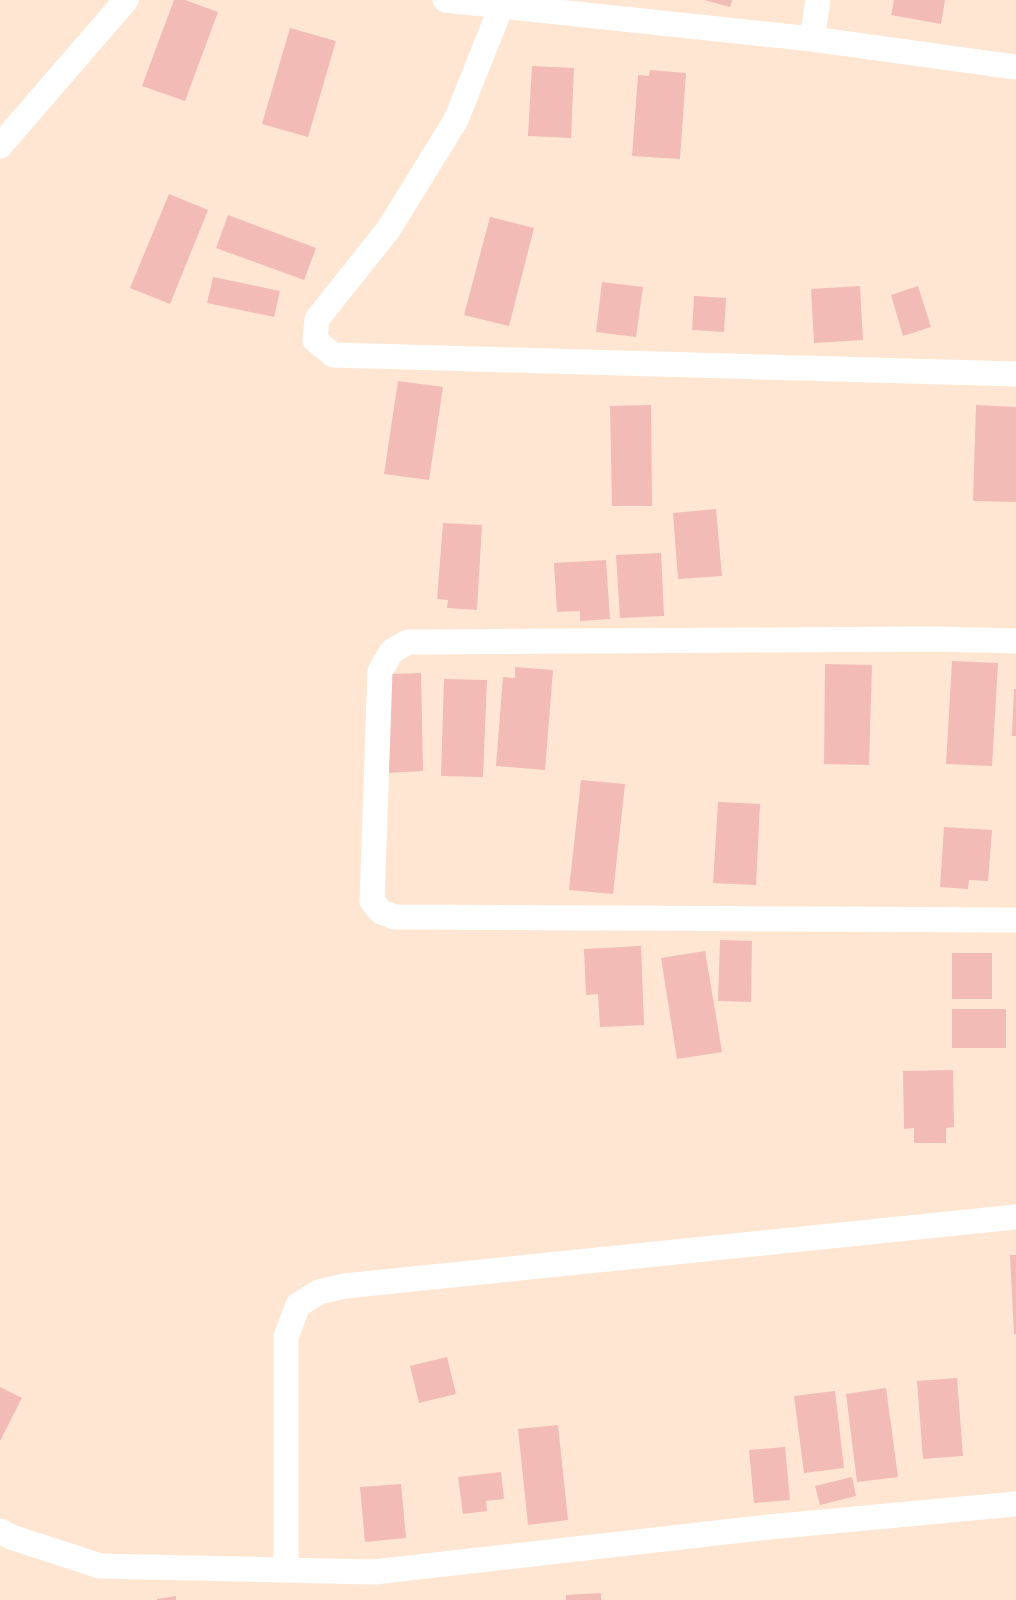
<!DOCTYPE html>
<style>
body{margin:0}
canvas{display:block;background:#fee6d3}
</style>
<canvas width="1016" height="1600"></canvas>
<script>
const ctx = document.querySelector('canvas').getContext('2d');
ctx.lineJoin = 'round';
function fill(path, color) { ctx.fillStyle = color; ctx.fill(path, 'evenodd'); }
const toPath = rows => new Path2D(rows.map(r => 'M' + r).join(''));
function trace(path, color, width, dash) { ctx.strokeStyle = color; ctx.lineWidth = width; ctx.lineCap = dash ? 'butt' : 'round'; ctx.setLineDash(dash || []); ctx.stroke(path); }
fill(toPath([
 [174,0,185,0,218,12,185,101,142,86],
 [704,0,732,0,730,7],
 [894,0,945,0,941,24,891,15],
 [290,28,336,41,308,137,262,124],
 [532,66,574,68,571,138,528,136],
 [650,70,686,73,680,159,632,156,638,75,649,76],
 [169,194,208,210,170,304,130,288],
 [228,215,316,248,304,280,216,248],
 [490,217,534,228,509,326,464,315],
 [213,277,280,291,274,317,207,303],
 [602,282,643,287,636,337,596,332],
 [860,286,863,340,814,343,811,289],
 [918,286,931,327,903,336,891,295],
 [694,296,726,298,724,332,692,330],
 [398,381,443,387,429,480,384,474],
 [651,405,652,506,612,506,610,406],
 [976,405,1016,407,1016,502,973,501],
 [716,509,722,576,678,579,673,513],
 [443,523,482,525,477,610,447,608,448,600,437,599],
 [661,553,664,616,620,618,616,555],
 [606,560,610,619,580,621,580,611,557,612,554,563],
 [952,661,998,663,992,766,946,764],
 [825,664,872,665,869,765,824,764],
 [515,667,553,670,545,770,496,766,503,677,515,678],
 [421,673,423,771,388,773,386,674],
 [444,679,487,680,483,777,441,776],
 [1014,689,1016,689,1016,736,1012,736],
 [581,780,625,784,613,894,569,890],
 [718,802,760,804,756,885,713,883],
 [944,827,992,830,988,881,969,880,968,889,940,887],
 [720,940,752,941,751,1002,718,1001],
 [641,946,644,1025,600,1027,598,994,586,995,584,949],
 [705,951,722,1052,677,1059,661,958],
 [952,953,992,953,992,999,952,999],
 [952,1009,1006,1009,1006,1048,952,1048],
 [953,1070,954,1127,946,1128,946,1143,914,1143,914,1128,904,1129,903,1071],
 [1010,1255,1016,1255,1016,1334,1014,1334],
 [447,1357,456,1394,419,1403,410,1366],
 [957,1378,963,1456,923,1459,917,1381],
 [0,1387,22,1398,0,1441],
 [886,1388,898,1477,857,1482,846,1394],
 [835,1391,844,1468,804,1473,794,1396],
 [558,1425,568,1520,528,1525,518,1429],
 [785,1447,790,1500,754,1503,749,1450],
 [501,1472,504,1499,486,1501,487,1511,463,1514,458,1477],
 [852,1477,856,1496,820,1505,815,1486],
 [401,1484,406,1538,365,1542,360,1487],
 [601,1593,601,1600,566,1600,566,1595],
 [176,1596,176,1600,157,1600,157,1599]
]), '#f3bbb5');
trace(toPath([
 [445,0,812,39,1016,67],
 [501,7,456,120,388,230,317,319,315,340,333,355,1016,374],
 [812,39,818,0],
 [0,146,126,0],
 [1016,641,936,639,408,642,392,651,380,671,372,901,381,912,395,917,1016,920],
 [0,1531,11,1537,100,1566,374,1572,769,1527,1016,1504],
 [286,1570,286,1337,298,1305,319,1292,345,1286,1016,1217]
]), '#fff', 25);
</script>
